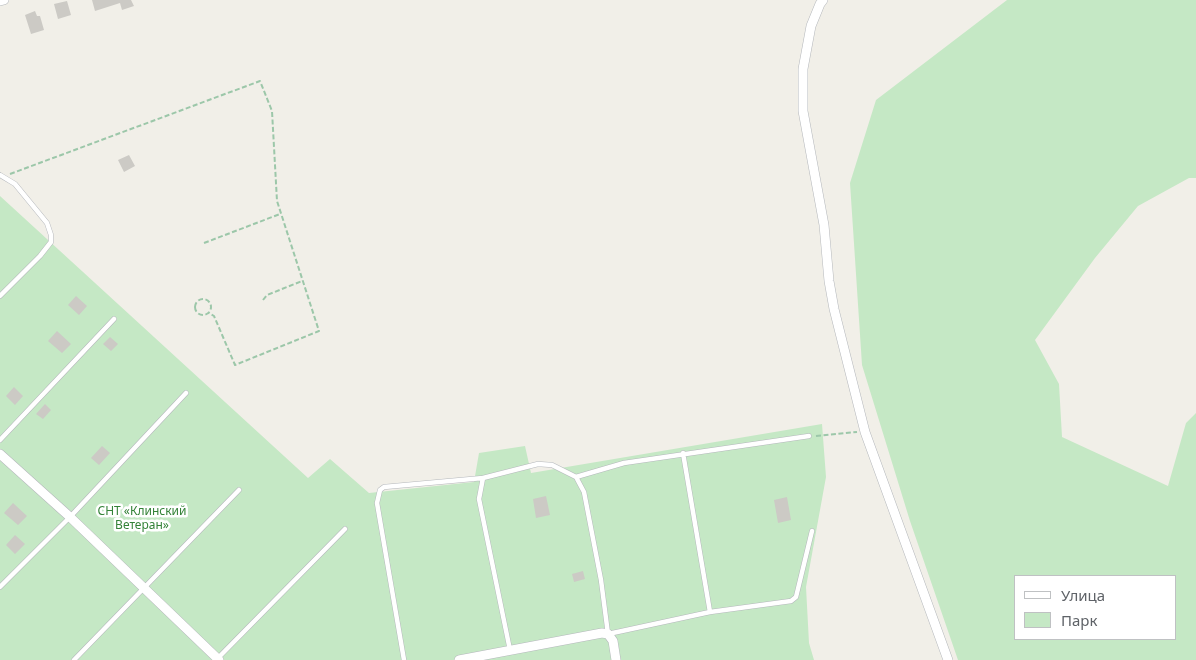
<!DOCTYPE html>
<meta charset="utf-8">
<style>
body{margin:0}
#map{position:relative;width:1196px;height:660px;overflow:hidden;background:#f1efe8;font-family:"Noto Sans",sans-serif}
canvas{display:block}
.legend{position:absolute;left:1014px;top:575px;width:162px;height:65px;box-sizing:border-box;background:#fff;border:1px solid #bfc1c3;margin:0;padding:6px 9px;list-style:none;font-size:15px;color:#5f6368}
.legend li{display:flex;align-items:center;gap:10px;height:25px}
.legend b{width:25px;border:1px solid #bfc1c3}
</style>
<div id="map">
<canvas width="1196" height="660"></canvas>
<ul class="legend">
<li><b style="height:6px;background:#fff"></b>Улица</li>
<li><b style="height:14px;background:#c5e8c5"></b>Парк</li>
</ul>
</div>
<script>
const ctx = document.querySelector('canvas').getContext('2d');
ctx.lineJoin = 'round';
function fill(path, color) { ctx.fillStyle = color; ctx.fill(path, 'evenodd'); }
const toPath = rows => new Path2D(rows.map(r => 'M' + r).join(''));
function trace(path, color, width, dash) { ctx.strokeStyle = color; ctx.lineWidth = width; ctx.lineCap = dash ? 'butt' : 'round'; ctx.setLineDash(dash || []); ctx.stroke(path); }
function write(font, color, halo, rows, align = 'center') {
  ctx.font = font + ' "Noto Sans",sans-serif'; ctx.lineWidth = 5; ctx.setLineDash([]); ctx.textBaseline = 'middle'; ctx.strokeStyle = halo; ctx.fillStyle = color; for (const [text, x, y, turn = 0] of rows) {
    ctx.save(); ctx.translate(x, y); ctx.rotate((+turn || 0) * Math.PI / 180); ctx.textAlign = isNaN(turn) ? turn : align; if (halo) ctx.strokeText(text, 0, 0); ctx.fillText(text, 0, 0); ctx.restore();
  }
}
fill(toPath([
 [1007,0,1196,0,1196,178,1189,178,1138,206,1095,258,1035,340,1059,384,1062,437,1168,486,1186,423,1196,413,1196,660,958,660,910,521,862,365,850,183,876,100],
 [1175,576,1175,639,1015,639,1015,576],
 [0,196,308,478,330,459,369,493,474,482,479,453,525,446,531,473,822,424,826,477,806,587,809,643,814,660,0,660]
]), '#c5e8c5');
fill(toPath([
 [92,0,131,0,134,6,122,10,120,3,95,11],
 [67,1,71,15,58,19,54,4],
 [35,11,37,16,40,16,44,30,31,34,25,15],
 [129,155,135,166,124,172,118,160],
 [76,296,87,306,79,315,68,305],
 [57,331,71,344,62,353,48,341],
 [110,337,118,344,111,351,103,344],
 [14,387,23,396,15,405,6,396],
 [45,404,51,410,43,419,36,414],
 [102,446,110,453,99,465,91,458],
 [546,496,550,515,536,518,533,499],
 [787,497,791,520,778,523,774,500],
 [13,503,27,516,18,525,4,513],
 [15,535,25,544,15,554,6,545],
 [583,571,585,579,574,582,572,574]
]), '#cccac5');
const service = toPath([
 [0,175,15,184,47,223,51,235,51,242,40,256,0,296],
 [0,440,114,319],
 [683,453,710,612],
 [576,477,624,463,809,436],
 [0,587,70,517,186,393],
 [510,650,479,499,483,478,538,464,552,465,576,477,584,492,601,580,608,634,710,612,791,601,796,597,812,531],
 [217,659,345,529],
 [74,660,239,490],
 [404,660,377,503,380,490,384,487,483,478]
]);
const minor = toPath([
 [823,0,820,4,811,26,803,69,803,111,824,225,829,281,834,309,865,432,948,660],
 [0,1,4,0],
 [0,454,70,517,219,660],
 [459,660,602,633,608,634,613,641,616,660]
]);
trace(service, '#b5b8bc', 5.5);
trace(minor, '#b5b8bc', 10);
trace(toPath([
 [10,174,260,81,272,111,277,201,319,331,235,365,214,316,209,313],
 [204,243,280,214],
 '195 307a8 8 0 1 1 16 0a8 8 0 1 1-16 0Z',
 [263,300,267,295,302,281],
 [816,436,857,432]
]), '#9cc7a9', 2, [5, 2.5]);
trace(service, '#fff', 4.5);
trace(minor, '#fff', 9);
write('12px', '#348238', '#fff', [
 ["СНТ «Клинский",142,512],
 ["Ветеран»",142,526]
]);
</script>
